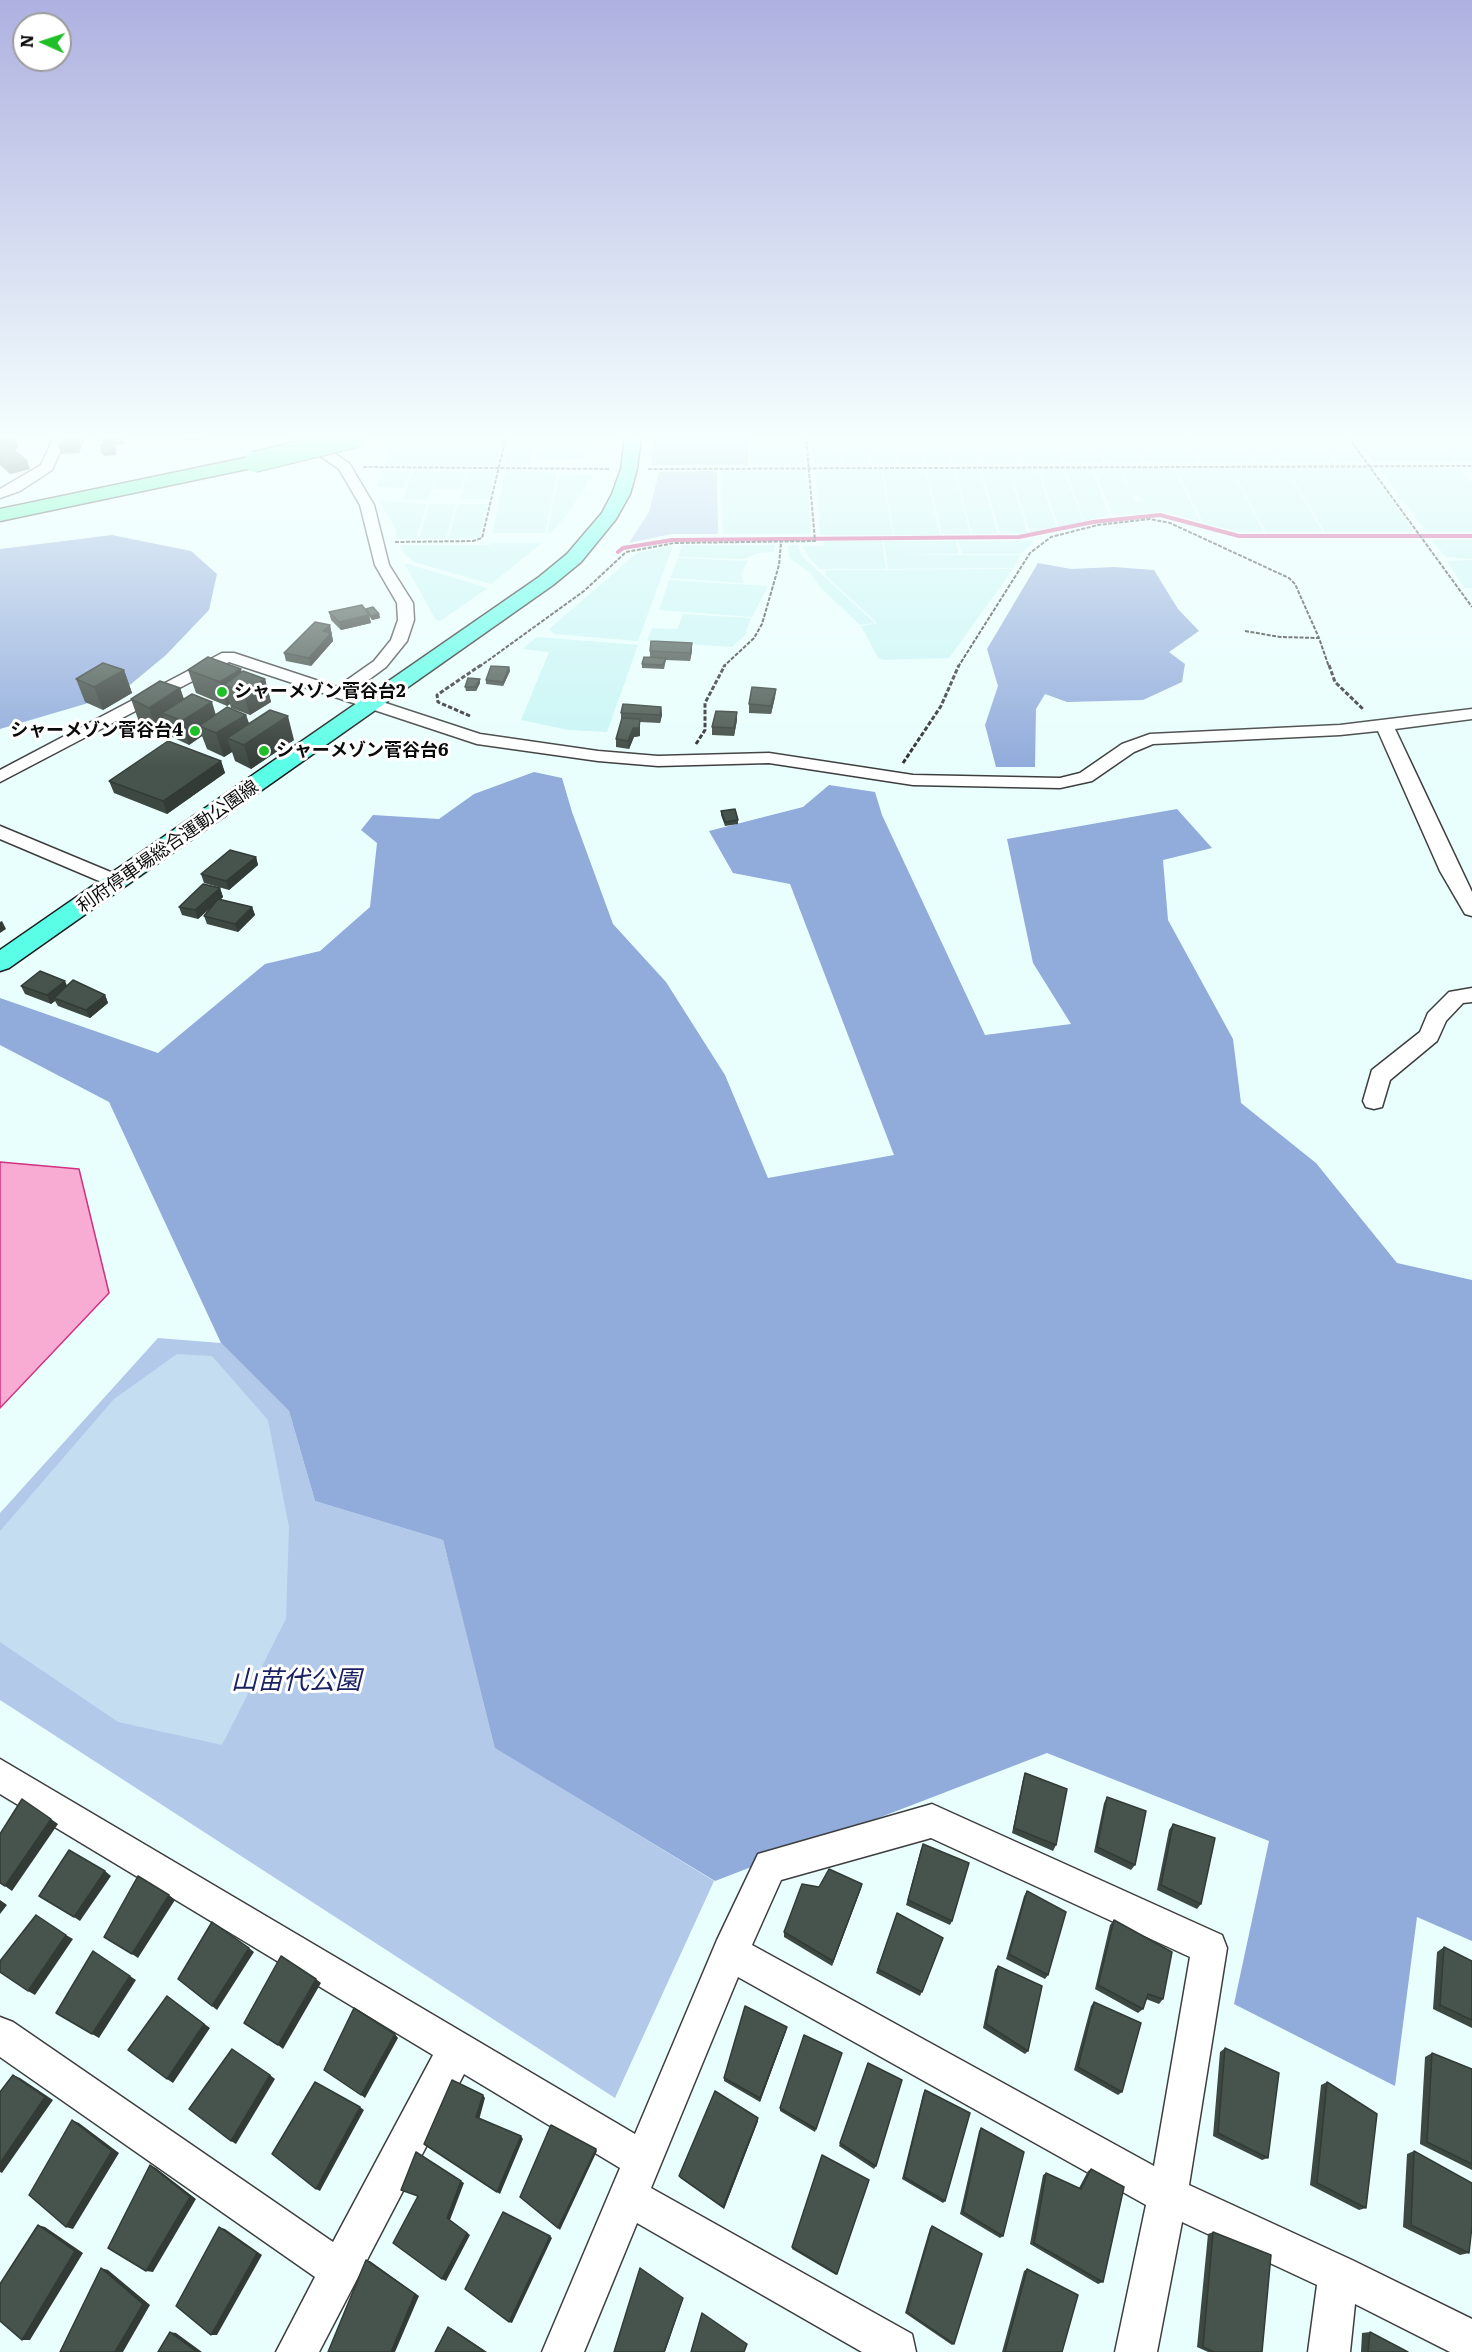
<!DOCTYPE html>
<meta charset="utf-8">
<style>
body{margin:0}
#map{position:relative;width:1472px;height:2352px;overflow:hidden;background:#e9fffd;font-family:Literata,serif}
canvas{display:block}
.north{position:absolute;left:12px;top:12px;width:60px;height:60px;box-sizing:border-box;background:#fff;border:2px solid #9d9d9d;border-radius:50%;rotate:273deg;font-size:16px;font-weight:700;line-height:24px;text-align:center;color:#0b0b0b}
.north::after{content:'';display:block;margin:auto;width:21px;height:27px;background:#1fbf28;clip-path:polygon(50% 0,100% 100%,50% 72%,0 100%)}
</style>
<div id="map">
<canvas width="1472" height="2352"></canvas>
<div class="north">N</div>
</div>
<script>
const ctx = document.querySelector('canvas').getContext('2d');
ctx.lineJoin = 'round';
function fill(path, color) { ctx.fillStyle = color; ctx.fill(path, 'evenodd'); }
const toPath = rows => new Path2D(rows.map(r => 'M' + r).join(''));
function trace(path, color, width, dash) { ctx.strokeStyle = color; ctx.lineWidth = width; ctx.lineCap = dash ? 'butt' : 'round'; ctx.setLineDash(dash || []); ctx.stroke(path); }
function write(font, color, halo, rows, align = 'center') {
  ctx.font = font + ' Literata,"Noto Sans JP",serif'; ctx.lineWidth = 6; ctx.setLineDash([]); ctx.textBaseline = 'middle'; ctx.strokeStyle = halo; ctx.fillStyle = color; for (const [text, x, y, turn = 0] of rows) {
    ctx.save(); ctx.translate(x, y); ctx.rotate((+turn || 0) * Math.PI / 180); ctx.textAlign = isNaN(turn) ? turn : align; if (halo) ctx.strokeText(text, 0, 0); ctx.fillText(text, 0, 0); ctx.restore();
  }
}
fill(toPath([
 [395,437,503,437,496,465,385,465],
 [510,437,536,437,530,465,504,463],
 [538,437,587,437,584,458,533,461],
 [751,437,803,437,805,465,752,465],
 [812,437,838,437,842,464,814,464],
 [840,437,865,437,869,464,843,464],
 [866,437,892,437,897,464,871,464],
 [894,437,919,437,925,464,899,464],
 [920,437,945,437,951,464,926,464],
 [947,437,973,437,980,464,953,464],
 [974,437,1012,437,1021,464,982,464],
 [1014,437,1052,437,1062,464,1023,464],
 [1054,437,1093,437,1104,463,1063,463],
 [1095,437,1132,437,1144,463,1106,463],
 [1134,437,1186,437,1200,463,1146,463],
 [1188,437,1239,437,1254,463,1201,463],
 [1241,437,1265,437,1280,463,1256,463],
 [1267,437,1317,437,1334,463,1282,463],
 [1319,437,1344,437,1362,462,1337,463],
 [1357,437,1435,437,1455,462,1374,462],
 [1437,437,1466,437,1472,445,1472,462,1457,462],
 [1174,468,1200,522,1167,512,1113,515,1094,469,1119,469,1135,502,1143,500,1138,496,1133,497,1121,469],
 [1176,468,1230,468,1264,532,1238,532,1203,523],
 [1231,468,1285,468,1323,532,1266,532],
 [1286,468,1369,468,1414,532,1325,532],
 [1379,468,1459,468,1472,483,1472,532,1426,532],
 [883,469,925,469,940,535,894,535],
 [927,469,954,469,970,534,942,534],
 [955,469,979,469,998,534,972,534],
 [981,469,1008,469,1028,533,1000,534],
 [1009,469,1037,469,1057,528,1030,533],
 [1039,469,1063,469,1083,521,1059,528],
 [1065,469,1092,469,1109,515,1084,521],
 [506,470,557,473,545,533,492,533],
 [826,470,881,470,893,535,820,535,815,471],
 [382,471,410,471,404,488,377,487],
 [413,471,438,471,428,500,402,499],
 [439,471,466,471,461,489,433,489],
 [468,471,496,471,488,499,460,499],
 [721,471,807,471,811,534,723,534],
 [560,473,593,475,565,517,551,533,547,533],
 [379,501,427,504,416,539,396,539,396,530],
 [429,504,456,504,446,539,419,539],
 [458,504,488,504,479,538,448,539],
 [1431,540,1472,540,1472,559,1446,557],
 [825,541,882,541,886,569,820,569,808,557,802,546,823,546],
 [884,541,956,541,959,554,904,555,1020,555,1014,568,888,569],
 [958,541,1034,541,1021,554,962,554],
 [490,543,542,543,491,584,414,562,406,556,400,545,490,545],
 [682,545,775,545,774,552,758,553,744,559,678,557],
 [788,545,798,545,802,556,875,623,860,625,821,588,809,572,789,558],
 [669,546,672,548,638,641,554,634,549,629,637,553],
 [678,558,748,561,741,574,743,583,670,578],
 [1472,560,1472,588,1465,588,1447,561],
 [404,563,488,588,440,621,436,620],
 [1013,569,949,658,884,660,878,658,861,626,877,623,826,576,826,570],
 [669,580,768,586,752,617,659,610],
 [683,614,751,618,745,635,732,647,647,641,652,628,677,629],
 [537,637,638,645,607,732,568,730,521,720,549,652,522,649]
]), '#c9f5f5');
fill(toPath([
 [654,437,748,437,748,465,651,465],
 [717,471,718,534,672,534,629,543,649,512,659,472],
 [158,1338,221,1343,289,1411,315,1501,443,1540,496,1748,714,1881,615,2098,0,1700,0,1513]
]), '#b2c9ea');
fill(toPath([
 [112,535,191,551,217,574,209,610,166,655,119,694,0,729,0,549],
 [1038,563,1071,569,1114,567,1154,570,1178,609,1199,631,1169,652,1185,664,1182,682,1143,700,1067,702,1045,694,1036,709,1035,767,996,767,985,725,998,686,987,649],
 [534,772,562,778,572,812,613,924,666,982,725,1075,768,1178,894,1155,790,884,733,873,709,831,803,807,829,785,875,792,882,815,985,1035,1071,1024,1033,963,1007,839,1177,809,1212,848,1163,860,1168,920,1233,1039,1241,1103,1316,1163,1397,1263,1472,1280,1472,1941,1417,1917,1395,2086,1234,2004,1269,1841,1047,1753,715,1881,495,1748,443,1540,315,1501,289,1411,221,1343,109,1102,0,1045,0,998,158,1053,265,964,320,951,370,907,377,843,361,830,373,815,439,819,474,794]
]), '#91abdb');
fill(toPath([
 [177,1354,212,1356,268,1420,289,1527,286,1619,222,1745,118,1722,0,1642,0,1531,114,1399]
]), '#c4ddf1');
const water = toPath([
 [0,1162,79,1169,109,1293,0,1408,0,1162]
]);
fill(water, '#f8acd4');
trace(water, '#d23081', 1.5);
trace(toPath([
 [618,552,623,548,672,540,1019,537,1093,522,1160,515,1239,536,1472,536]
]), '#d23081', 4);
const minor = toPath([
 [54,437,67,437,52,470,20,491,0,498,0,489,41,465,54,437],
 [293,437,309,437,349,463,374,505,389,565,413,603,414,620,407,641,386,667,352,692,480,734,598,751,658,756,769,753,913,775,1060,778,1080,773,1122,744,1150,734,1340,725,1472,709,1472,719,1395,729,1472,892,1472,916,1465,914,1440,871,1378,731,1340,735,1153,744,1134,752,1092,781,1060,788,913,785,769,763,658,766,598,761,477,744,229,662,0,782,0,770,222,653,234,653,337,687,374,661,391,640,398,620,397,603,375,565,360,505,339,469,293,437],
 [0,826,125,878,128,882,125,886,118,888,111,886,0,839,0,826],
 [1472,988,1472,1002,1463,1003,1446,1021,1437,1041,1390,1080,1382,1107,1374,1109,1366,1107,1363,1101,1372,1070,1420,1032,1428,1013,1449,992,1472,988],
 [0,1759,635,2134,717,1940,758,1854,932,1804,1222,1935,1227,1948,1189,2185,1352,2260,1472,2319,1472,2352,1450,2352,1355,2304,1350,2352,1308,2352,1317,2285,1182,2222,1157,2352,1115,2352,1146,2205,738,1977,651,2188,912,2334,916,2352,862,2352,637,2223,584,2352,542,2352,620,2168,464,2074,319,2352,276,2352,315,2277,0,2057,0,2017,13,2022,333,2242,433,2055,0,1794,0,1759],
 [931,1838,1190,1957,1154,2166,752,1945,781,1880,931,1838]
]);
const major = toPath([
 [625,437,641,437,637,469,630,494,616,519,581,562,553,585,9,968,0,971,0,950,539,577,567,554,602,513,612,494,621,469,625,437]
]);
const highway = toPath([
 [254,456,263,462,261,466,0,521,0,509,254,456]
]);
trace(minor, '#3e3e3e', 3);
trace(major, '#1c1c1c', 3);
trace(highway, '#1c1c1c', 3);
trace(toPath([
 [1348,437,1472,607],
 [363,467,610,469],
 [648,469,1472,466],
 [395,542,473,541,482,538,506,437],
 [1245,631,1280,637,1319,638,1329,667],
 [479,667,584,591,626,552,674,543,815,541,806,437],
 [723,667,754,638,762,624,779,565,781,543],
 [958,667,1030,553,1051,537,1098,525,1150,519,1170,523,1289,578,1295,584,1319,638]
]), '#2d2d2d', 2, [4, 1.5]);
trace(toPath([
 [1329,665,1335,682,1364,710],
 [470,716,438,702,437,695,481,665],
 [696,744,705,730,705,703,725,665],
 [903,763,941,706,959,665]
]), '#2d2d2d', 3, [4.5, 2]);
fill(minor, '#fff');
fill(major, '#5afee7');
fill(highway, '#4cfaad');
const highwayBridge = toPath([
 [254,462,357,437]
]);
trace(highwayBridge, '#1c1c1c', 22, []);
trace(highwayBridge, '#4cfaad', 20);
fill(toPath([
 [184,437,207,437,207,439,184,440],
 [0,440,18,448,13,450,30,469,10,474,0,465],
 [84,440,79,453,61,454,59,447],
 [366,609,379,614,380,618,372,620,369,616,371,623,341,630,331,620,329,612,366,611],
 [330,625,333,641,311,666,286,661,284,653],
 [650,651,692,651,690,661,666,660,664,669,642,668,642,664,650,657],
 [509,667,510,671,503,686,486,684,486,680],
 [124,670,132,693,103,710,85,702,76,679],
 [188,670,242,672,265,679,271,702,250,715,231,708,230,704,227,706,196,693],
 [480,679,480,683,476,691,466,691,465,687],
 [180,688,184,699,216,715,246,715,249,723,294,740,251,769,235,761,232,752,224,757,207,749,202,736,189,745,170,736,166,725,157,731,139,722,131,699],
 [776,689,775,697,771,714,749,713,749,704],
 [661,707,662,715,660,723,640,722,640,736,634,737,629,749,616,747,616,739,621,721,621,713],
 [737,720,734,736,712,735,712,727],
 [221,761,225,773,167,814,114,793,109,781],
 [721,811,738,820,738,824,725,826,721,815],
 [256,857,258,865,229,890,204,883,201,874],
 [220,888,223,897,220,900,252,907,255,915,238,932,207,924,204,916,211,907,198,919,182,915,179,907],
 [21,986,67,986,105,995,108,1003,90,1018,58,1006,55,1001,51,1004,25,994],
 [1025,1773,1056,1845,1053,1851,1012,1833,1023,1779],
 [1107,1797,1135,1865,1131,1870,1094,1852,1104,1803],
 [1173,1824,1201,1904,1197,1909,1157,1890,1169,1830],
 [921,1849,952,1921,950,1925,906,1905],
 [862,1884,832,1966,784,1937,784,1932],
 [1027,1891,1048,1975,1045,1979,1006,1959,1024,1896],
 [897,1913,943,1938,920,1996,876,1973],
 [1114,1920,1163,1999,1159,2004,1146,1999,1143,2009,1138,2013,1095,1989,1110,1925],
 [1444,1947,1472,1961,1472,2028,1433,2009,1437,1952],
 [998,1966,1028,2051,1025,2054,983,2028,995,1970],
 [1094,2002,1122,2092,1118,2095,1074,2070,1091,2006],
 [786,2031,760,2102,724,2081,724,2078],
 [1225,2048,1268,2158,1262,2160,1213,2136,1220,2052],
 [842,2053,815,2132,780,2111,780,2108],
 [1432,2053,1472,2069,1472,2170,1420,2144,1425,2057],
 [868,2063,876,2166,874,2169,839,2146],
 [1327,2082,1366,2208,1359,2210,1310,2185,1321,2085],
 [925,2090,945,2201,943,2203,902,2179,923,2094],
 [758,2121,724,2209,680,2178,679,2176],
 [981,2128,1003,2236,1000,2238,960,2214,979,2131],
 [1414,2151,1469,2253,1460,2255,1403,2227,1407,2154],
 [822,2155,837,2274,836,2275,792,2249],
 [1091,2169,1103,2282,1098,2284,1030,2244,1043,2175,1046,2173,1079,2188,1088,2171],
 [932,2226,954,2344,952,2345,905,2313,930,2228],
 [1213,2232,1262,2352,1208,2352,1197,2347,1208,2234],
 [1027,2269,1062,2352,1002,2352,1024,2271],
 [1370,2332,1408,2352,1361,2352,1362,2333]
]), '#3d4842');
fill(toPath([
 [80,437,83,437,84,440,79,453,76,446],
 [114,437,125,437,125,444,115,445,116,455,104,456,102,453,105,446,102,439],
 [16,441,18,448,9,451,6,443],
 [27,461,30,469,10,474,7,467],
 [379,614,380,618,372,620,371,616],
 [369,615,371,623,341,630,339,622],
 [330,625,333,641,311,666,309,658,323,631],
 [692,643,692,651,690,661,690,653],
 [509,667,510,671,503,686,503,682],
 [241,669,247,690,265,679,271,702,250,715,243,692,224,685,230,704,227,706,220,682],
 [124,670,132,693,103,710,94,687],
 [480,679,480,683,476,691,475,687],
 [180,688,188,712,162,713,166,725,157,731,149,708],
 [776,689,775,697,771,714,771,706],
 [212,702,219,725,199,726,202,736,189,745,182,721],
 [661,707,662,715,660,723,660,715],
 [737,712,737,720,734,736,734,728],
 [246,715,253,738,227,738,232,752,224,757,216,733],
 [288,716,294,740,251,769,244,745],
 [640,719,640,736,634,737,629,749,628,741,633,728],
 [221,761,225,773,167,814,163,801],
 [256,857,258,865,229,890,226,881],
 [220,888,223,897,198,919,195,910],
 [252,907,255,915,238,932,235,924],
 [2,921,6,929,0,933,0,922],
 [65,981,69,990,54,998,55,1001,51,1004,47,995],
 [105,995,108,1003,90,1018,86,1010],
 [51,1819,58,1824,12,1891,5,1886],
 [105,1871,111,1876,80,1921,74,1917],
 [862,1884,861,1889,832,1966,833,1961],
 [169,1895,175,1900,138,1958,132,1954],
 [0,1900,7,1905,0,1914],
 [66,1935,73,1939,35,1995,28,1991],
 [249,1948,254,1952,217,2010,212,2006],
 [130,1976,136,1980,99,2038,92,2034],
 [316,1979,321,1983,283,2049,278,2045],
 [167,1996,210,2028,173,2083,167,2079],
 [787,2027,786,2031,760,2102,760,2098],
 [395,2034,398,2038,365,2098,361,2095],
 [13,2075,20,2078,53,2100,2,2173,0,2172,0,2163],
 [270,2075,275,2079,236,2144,231,2141],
 [483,2095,485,2098,479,2120,476,2117],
 [360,2107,364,2110,320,2191,316,2189],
 [758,2118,758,2121,724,2209,723,2207],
 [72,2120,79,2123,119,2153,73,2229,66,2227],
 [521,2136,523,2139,500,2194,497,2192],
 [596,2149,597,2151,560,2230,558,2228],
 [150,2165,156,2168,196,2199,153,2272,146,2271],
 [461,2181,464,2183,450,2220,470,2235,446,2281,442,2279,447,2218],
 [38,2225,45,2227,83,2253,30,2340,22,2340],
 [219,2227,225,2229,262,2255,217,2335,211,2335],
 [550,2236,552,2238,512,2323,509,2322],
 [366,2260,370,2261,419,2296,395,2352,391,2352],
 [101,2268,108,2270,150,2305,123,2352,115,2352],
 [683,2298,683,2299,665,2352,664,2352],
 [448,2327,451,2328,487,2352,485,2352],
 [170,2332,176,2333,202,2352,197,2352]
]), '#323b36');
const building = toPath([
 [8,437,12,437,16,441,6,443,27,461,7,467,0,460,0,440,8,437],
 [63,437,80,437,76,446,59,447,63,437],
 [114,443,115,451,102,453,101,445,114,443],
 [362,605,369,615,339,622,329,612,362,605],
 [373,607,379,614,371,616,366,609,373,607],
 [315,622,330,625,323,631,331,633,309,658,284,653,315,622],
 [651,641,692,643,690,653,650,651,651,641],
 [208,657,241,669,220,682,188,670,208,657],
 [644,657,666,658,663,665,642,664,644,657],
 [103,663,124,670,94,687,76,679,103,663],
 [491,666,509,667,503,682,486,680,491,666],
 [243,671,265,679,243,692,224,685,243,671],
 [468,678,480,679,475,687,465,687,468,678],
 [160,681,180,688,149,708,131,699,160,681],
 [752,687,776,689,771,706,749,704,752,687],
 [192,694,212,702,182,721,162,713,192,694],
 [623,704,661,707,660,715,621,713,623,704],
 [227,707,246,715,216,733,199,726,227,707],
 [270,710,288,716,244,745,227,738,270,710],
 [716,711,737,712,734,728,712,727,716,711],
 [622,718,640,719,639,728,633,728,628,741,616,739,622,718],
 [168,741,221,761,163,801,109,781,168,741],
 [735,809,738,820,725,822,721,811,735,809],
 [230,850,256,857,226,881,201,874,230,850],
 [203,884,220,888,195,910,179,907,203,884],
 [218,899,252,907,235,924,204,916,218,899],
 [40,971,65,981,47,995,21,986,40,971],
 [73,980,105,995,86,1010,54,998,73,980],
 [1025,1773,1067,1789,1056,1845,1014,1828,1025,1773],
 [1107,1797,1146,1811,1135,1865,1097,1847,1107,1797],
 [22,1799,51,1819,5,1886,0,1883,0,1834,22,1799],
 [1173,1824,1215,1838,1201,1904,1161,1885,1173,1824],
 [923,1844,969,1863,952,1921,908,1900,923,1844],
 [69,1850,105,1871,74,1917,39,1896,69,1850],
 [829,1869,862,1884,833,1961,784,1932,802,1884,819,1887,829,1869],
 [138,1876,169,1895,132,1954,104,1937,138,1876],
 [1027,1891,1066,1912,1048,1975,1009,1954,1027,1891],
 [897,1913,943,1938,922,1992,878,1969,897,1913],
 [36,1915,66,1935,28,1991,0,1972,0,1961,36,1915],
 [1114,1920,1172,1952,1163,1999,1148,1994,1143,2009,1098,1985,1114,1920],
 [212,1922,249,1948,212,2006,178,1979,212,1922],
 [1444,1947,1472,1961,1472,2020,1440,2005,1444,1947],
 [93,1951,130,1976,92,2034,56,2013,93,1951],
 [281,1956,316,1979,278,2045,244,2023,281,1956],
 [998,1966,1042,1986,1028,2051,986,2024,998,1966],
 [167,1996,204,2024,167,2079,128,2050,167,1996],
 [1094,2002,1141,2023,1122,2092,1078,2067,1094,2002],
 [745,2006,787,2027,760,2098,724,2078,745,2006],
 [354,2008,395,2034,361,2095,324,2070,354,2008],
 [804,2035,842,2053,816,2129,780,2108,804,2035],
 [1225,2048,1279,2073,1268,2158,1218,2133,1225,2048],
 [232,2049,270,2075,231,2141,189,2109,232,2049],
 [1432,2053,1472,2069,1472,2164,1427,2142,1432,2053],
 [868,2063,902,2080,876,2166,840,2143,868,2063],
 [13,2075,45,2097,0,2163,0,2092,13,2075],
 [452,2080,483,2095,476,2117,521,2136,497,2192,424,2144,452,2080],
 [315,2082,360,2107,316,2189,272,2154,315,2082],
 [1327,2082,1377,2114,1366,2208,1317,2183,1327,2082],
 [925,2090,970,2113,945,2201,904,2177,925,2090],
 [715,2091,758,2118,723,2207,679,2176,715,2091],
 [72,2120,112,2151,66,2227,29,2195,72,2120],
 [551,2125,596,2149,558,2228,520,2197,551,2125],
 [981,2128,1024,2152,1003,2236,963,2212,981,2128],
 [1414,2151,1472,2183,1472,2226,1469,2253,1411,2225,1414,2151],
 [416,2152,461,2181,447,2218,467,2233,442,2279,393,2243,418,2196,401,2190,416,2152],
 [822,2155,869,2180,837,2274,792,2247,822,2155],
 [150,2165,190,2197,146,2271,108,2248,150,2165],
 [1091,2169,1124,2187,1103,2282,1034,2243,1046,2173,1081,2189,1091,2169],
 [503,2212,550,2236,509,2322,465,2289,503,2212],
 [38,2225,75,2251,22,2340,0,2321,0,2284,38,2225],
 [932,2226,982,2254,954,2344,907,2312,932,2226],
 [219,2227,257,2253,211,2335,176,2306,219,2227],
 [1213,2232,1271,2255,1262,2352,1214,2352,1203,2347,1213,2232],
 [366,2260,415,2294,391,2352,328,2352,366,2260],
 [101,2268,143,2304,115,2352,60,2352,101,2268],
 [640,2268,683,2298,664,2352,614,2352,640,2268],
 [1027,2269,1078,2295,1062,2352,1005,2352,1027,2269],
 [702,2313,747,2344,744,2352,691,2352,702,2313],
 [448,2327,485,2352,435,2352,448,2327],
 [170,2332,197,2352,158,2352,170,2332],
 [1370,2332,1408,2352,1368,2352,1370,2332]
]);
fill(building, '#47544d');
trace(building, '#323b36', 1.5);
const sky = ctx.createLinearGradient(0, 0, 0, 767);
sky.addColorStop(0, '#aeb1e0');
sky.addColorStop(0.57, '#f5fffe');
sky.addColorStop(1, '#f5fffe00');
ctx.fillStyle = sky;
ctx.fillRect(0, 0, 1472, 767);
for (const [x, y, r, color] of [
 [222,692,6,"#1fbf28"],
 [195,731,6,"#1fbf28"],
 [264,751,6,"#1fbf28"]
]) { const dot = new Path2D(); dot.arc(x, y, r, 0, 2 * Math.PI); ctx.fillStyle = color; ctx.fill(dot); trace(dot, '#fff', 2); }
write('bold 18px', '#0b0b0b', '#fff', [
 ["シャーメゾン菅谷台2",234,692],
 ["シャーメゾン菅谷台4",183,731,"right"],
 ["シャーメゾン菅谷台6",276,751]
], 'left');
write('18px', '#0b0b0b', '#fff', [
 ["利府停車場総合運動公園線",168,847,-35]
]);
write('italic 26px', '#1a2264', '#fff', [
 ["山苗代公園",296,1681]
]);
</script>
